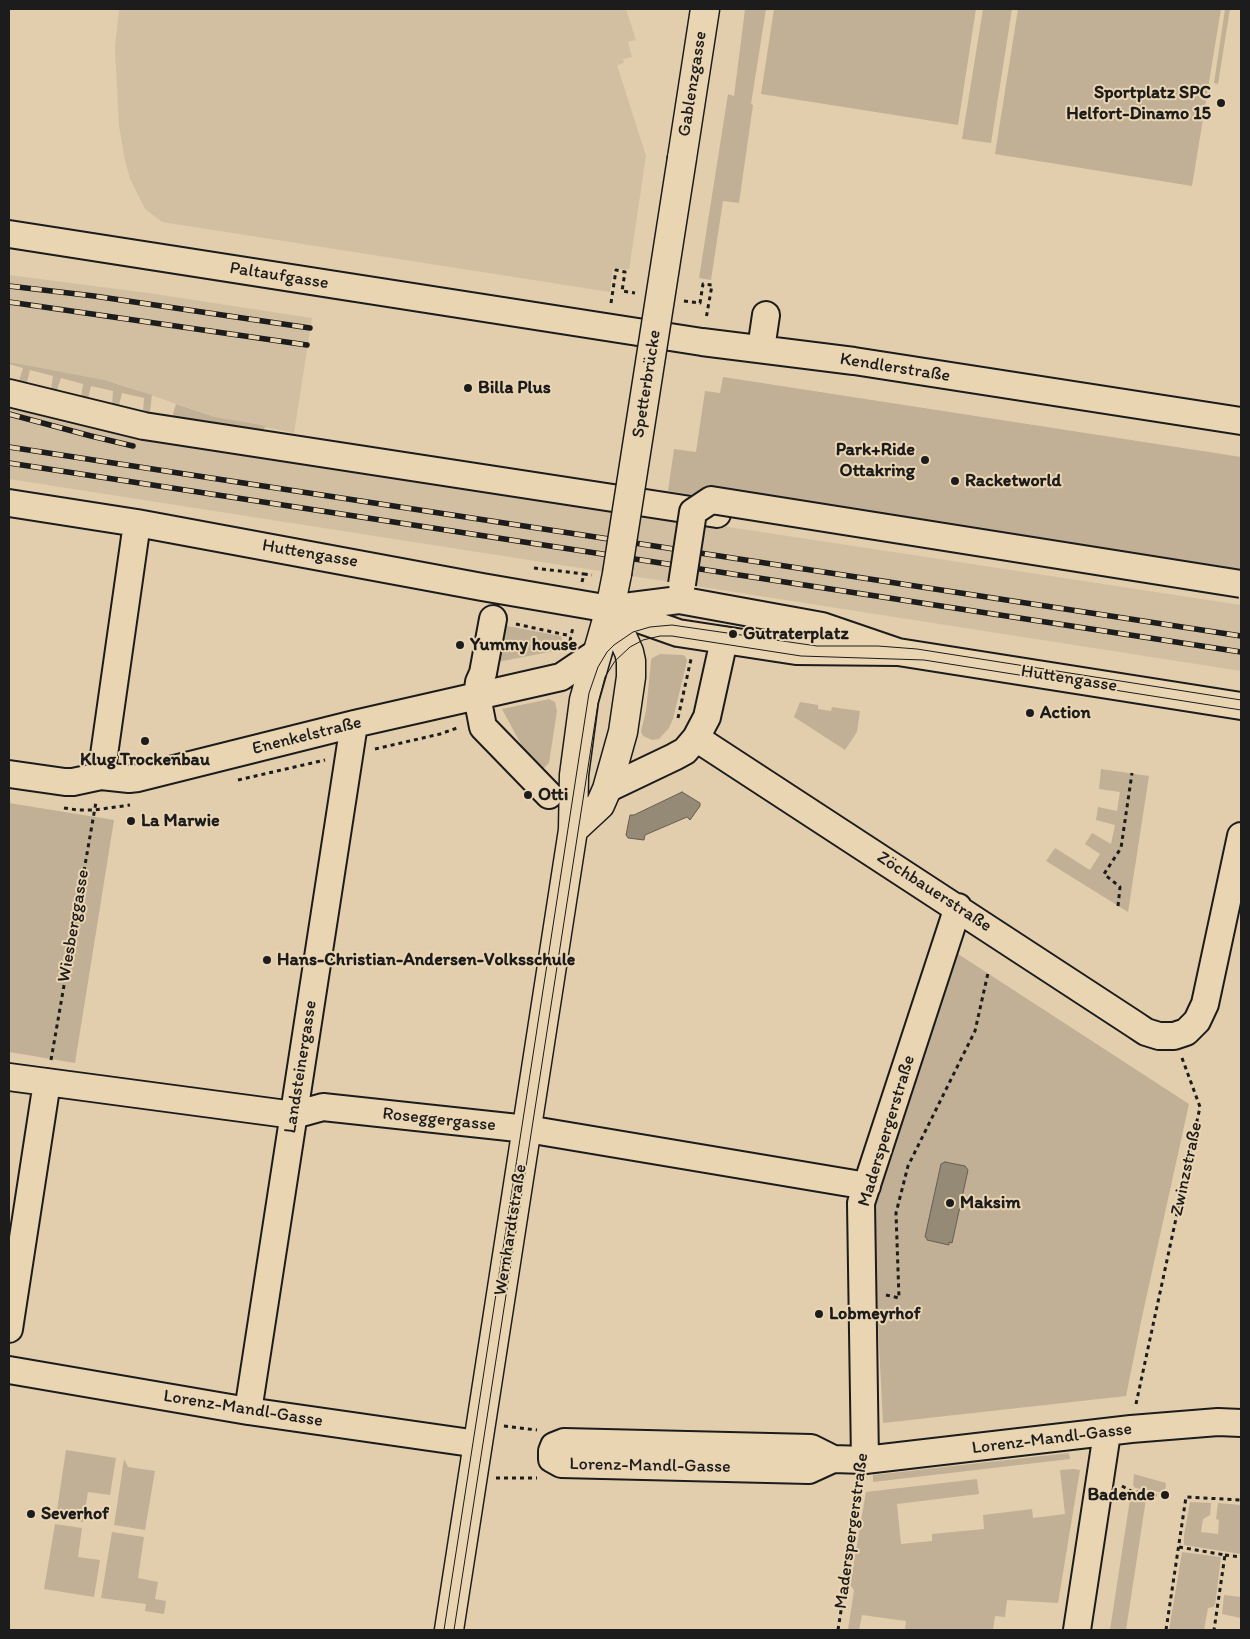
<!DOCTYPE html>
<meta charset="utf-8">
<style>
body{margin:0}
#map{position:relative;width:1250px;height:1639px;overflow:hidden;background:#e2cead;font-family:Itim,sans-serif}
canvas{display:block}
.frame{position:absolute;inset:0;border:10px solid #1c1c1c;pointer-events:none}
</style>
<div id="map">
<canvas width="1250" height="1639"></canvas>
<div class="frame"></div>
</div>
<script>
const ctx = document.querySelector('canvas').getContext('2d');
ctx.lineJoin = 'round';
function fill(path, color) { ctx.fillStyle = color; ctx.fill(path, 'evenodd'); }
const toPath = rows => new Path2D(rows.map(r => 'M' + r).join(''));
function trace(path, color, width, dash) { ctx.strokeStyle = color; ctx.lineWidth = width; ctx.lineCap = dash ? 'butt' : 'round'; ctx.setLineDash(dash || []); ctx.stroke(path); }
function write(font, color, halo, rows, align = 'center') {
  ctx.font = font + ' Itim,sans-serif'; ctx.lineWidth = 4; ctx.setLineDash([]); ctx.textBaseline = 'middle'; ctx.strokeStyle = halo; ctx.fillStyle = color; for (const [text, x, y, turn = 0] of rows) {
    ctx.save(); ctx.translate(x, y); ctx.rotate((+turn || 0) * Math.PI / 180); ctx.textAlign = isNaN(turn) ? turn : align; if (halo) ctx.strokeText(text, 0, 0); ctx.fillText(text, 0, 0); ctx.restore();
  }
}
fill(toPath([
 [119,9,626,9,636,40,628,42,632,57,623,59,624,63,617,65,646,156,629,270,613,268,610,292,162,222,145,209,130,179,125,160,119,126,115,48],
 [9,275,148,293,312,318,294,433,215,417,118,384,9,362],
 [9,405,282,459,1241,605,1241,671,9,479]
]), '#d2bfa1');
fill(toPath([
 [745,9,766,9,751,104,753,105,739,203,723,201,711,280,699,278,728,94,734,96],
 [774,9,976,9,958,125,761,94],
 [983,9,1012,9,991,143,962,139],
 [1018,9,1221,9,1192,186,995,154],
 [1225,9,1230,9,1218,84,1214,83],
 [9,239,375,301,353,303,9,249],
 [9,362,104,380,152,395,150,411,147,413,143,412,144,398,122,393,119,405,117,406,112,406,113,391,91,386,88,399,81,398,83,384,61,378,57,390,56,391,51,390,53,376,30,370,27,382,24,384,19,381,23,368,9,364],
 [723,377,1241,457,1241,579,668,491,674,449,696,452,705,391,720,393],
 [176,404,215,417,266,426,261,432,175,419,173,414],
 [496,624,561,636,563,642,560,650,492,663],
 [660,654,683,655,685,656,687,661,673,719,669,728,659,739,652,740,643,736,641,731,646,711,651,661,652,658],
 [549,699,555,702,557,711,549,763,542,770,534,769,502,709],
 [800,702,818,705,818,709,831,711,832,707,860,711,857,732,845,750,794,717],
 [1101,769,1149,776,1128,912,1046,861,1055,848,1090,870,1100,854,1085,844,1092,833,1111,844,1115,825,1096,820,1098,807,1117,811,1120,792,1099,789],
 [9,803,114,820,75,1063,9,1052],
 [955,952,1189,1104,1142,1317,1126,1396,883,1423,872,1207],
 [66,1450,116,1458,110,1495,88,1492,83,1522,56,1517],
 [1069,1453,1070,1459,873,1482,873,1475],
 [124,1459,128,1467,155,1471,145,1530,114,1525],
 [1073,1469,1080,1470,1058,1603,1007,1600,1005,1617,995,1616,993,1630,905,1630,906,1621,862,1615,859,1630,848,1630,854,1590,850,1585,866,1492,977,1479,979,1494,897,1504,901,1544,932,1541,932,1534,984,1529,983,1515,1032,1509,1033,1518,1065,1514,1060,1470],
 [1134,1474,1166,1483,1165,1493,1135,1488,1133,1485],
 [1133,1497,1146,1499,1126,1630,1110,1630,1130,1499],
 [1190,1502,1211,1503,1210,1515,1203,1519,1201,1532,1218,1534,1219,1520,1216,1519,1218,1503,1241,1505,1241,1554,1184,1545,1184,1535],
 [55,1524,82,1528,78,1557,100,1560,94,1597,44,1589],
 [112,1532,144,1537,138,1578,158,1582,155,1599,166,1601,164,1614,145,1611,146,1604,101,1598],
 [1182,1552,1221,1557,1215,1605,1213,1607,1208,1608,1204,1630,1169,1630],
 [1224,1595,1241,1597,1241,1618,1222,1614]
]), '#c1b095');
const water = toPath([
 [682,792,700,803,700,806,690,820,687,817,645,835,644,840,628,838,626,835,630,815,634,815,682,792],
 [945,1162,965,1166,968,1170,952,1243,949,1242,949,1245,927,1240,927,1238,925,1237,941,1164,945,1162]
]);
fill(water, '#958a76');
trace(water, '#655e52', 1);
const minor = toPath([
 [9,234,702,342,854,361,1241,421],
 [761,349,766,315],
 [9,393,144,426,717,514],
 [9,503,137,523,482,587,610,609,678,633,796,651,898,652],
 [616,608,679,600,822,626,898,652,1241,706],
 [493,619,483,673,479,682,477,696,483,727,549,795],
 [696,738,1134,1024,1146,1032,1159,1036,1174,1036,1186,1032,1197,1021,1205,1004,1241,836],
 [9,774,65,782,73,782,101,776,129,779,138,778,354,724,561,677,598,652],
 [101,776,137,523],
 [607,789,674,757,685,751,696,738,707,717,724,640],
 [9,1077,294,1115,323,1107,527,1129,867,1186],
 [9,1329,47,1082],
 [9,1370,248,1411,478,1444],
 [248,1411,354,724],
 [833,1459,811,1448,564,1442,554,1446,552,1451,552,1459,561,1464,809,1470,833,1459,865,1460,1131,1429,1218,1422,1241,1423],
 [865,1460,861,1203,958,907],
 [1077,1630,1107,1433]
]);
const major = toPath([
 [682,158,705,9],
 [573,830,600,805,607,789,623,732,631,677,631,661,629,652,610,609],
 [449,1630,573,830,574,775,584,700,610,609,617,574]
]);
trace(minor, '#1c1c1c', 30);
trace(major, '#1c1c1c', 31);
trace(toPath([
 [684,301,700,303,703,284,712,285,706,319],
 [611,303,616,270,625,272,622,291,635,293],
 [534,568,584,574],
 [582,582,584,574,592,575],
 [516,624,571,636],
 [570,641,573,627],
 [678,718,691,659],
 [375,749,440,734,460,727],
 [238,780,325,760],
 [64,808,78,810,94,810,130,805],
 [1118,906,1120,887,1104,874,1121,848,1132,773],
 [51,1060,96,802],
 [886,1295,899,1298,896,1213,908,1166,975,1031,988,973],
 [1136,1404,1200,1107,1182,1058],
 [504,1426,537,1430],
 [496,1478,537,1478],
 [1122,1486,1131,1491,1165,1497],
 [1179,1547,1225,1555,1214,1630],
 [1225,1555,1241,1557],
 [838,1630,861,1483],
 [1166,1630,1186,1497,1241,1500]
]), '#1c1c1c', 3, [4, 4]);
trace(minor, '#ead5b3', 26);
trace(major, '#ead5b3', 28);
trace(toPath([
 [444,1630,589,693,598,667,607,652,614,645,633,632,650,627,672,625,817,646,878,646,917,649,1241,700],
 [454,1630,598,703,605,677,615,661,630,647,643,640,660,636,672,636,801,656,924,660,1241,710]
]), '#1c1c1c', 1);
const rail = toPath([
 [9,286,94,296,310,328],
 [9,302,307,345],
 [9,414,91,436,133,446],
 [9,447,1241,636],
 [9,463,1241,652]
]);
trace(rail, '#1c1c1c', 5.5);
trace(rail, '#ead5b3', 4, [11]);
const minorBridge = toPath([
 [682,584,693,512,711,500,1241,584]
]);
const majorBridge = toPath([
 [617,574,682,158]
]);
trace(minorBridge, '#1c1c1c', 30, []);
trace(majorBridge, '#1c1c1c', 31, []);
trace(minorBridge, '#ead5b3', 26);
trace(majorBridge, '#ead5b3', 28);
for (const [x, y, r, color] of [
 [1221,103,5,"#1c1c1c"],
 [468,388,5,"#1c1c1c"],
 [925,460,5,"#1c1c1c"],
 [955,481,5,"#1c1c1c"],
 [733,634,5,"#1c1c1c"],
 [460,645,5,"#1c1c1c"],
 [1030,713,5,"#1c1c1c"],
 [145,741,5,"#1c1c1c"],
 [528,795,5,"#1c1c1c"],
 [131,821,5,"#1c1c1c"],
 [267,960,5,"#1c1c1c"],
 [950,1203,5,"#1c1c1c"],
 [819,1314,5,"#1c1c1c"],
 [1165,1495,5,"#1c1c1c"],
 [31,1514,5,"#1c1c1c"]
]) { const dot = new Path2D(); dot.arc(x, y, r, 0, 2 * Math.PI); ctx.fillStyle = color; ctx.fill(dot); trace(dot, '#ead5b3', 2); }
write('18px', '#1c1c1c', '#ead5b3', [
 ["Gablenzgasse",693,84,-81],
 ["Paltaufgasse",279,276,9],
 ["Kendlerstraße",895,368,9],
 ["Spetterbrücke",647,384,-81],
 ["Huttengasse",310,554,10],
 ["Huttengasse",1069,679,9],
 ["Enenkelstraße",307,736,-14],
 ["Zöchbauerstraße",934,892,33],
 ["Wiesberggasse",74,926,-80],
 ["Landsteinergasse",301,1067,-81],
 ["Roseggergasse",439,1120,6],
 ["Maderspergerstraße",887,1131,-73],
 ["Zwinzstraße",1187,1169,-78],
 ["Wernhardtstraße",511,1230,-81],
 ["Lorenz-Mandl-Gasse",243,1409,9],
 ["Lorenz-Mandl-Gasse",1052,1439,-7],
 ["Lorenz-Mandl-Gasse",650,1466,1],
 ["Maderspergerstraße",852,1531,-82]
]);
write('bold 18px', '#1c1c1c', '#ead5b3', [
 ["Sportplatz SPC",1211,93,"right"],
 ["Helfort-Dinamo 15",1211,114,"right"],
 ["Billa Plus",478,388],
 ["Park+Ride",915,450,"right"],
 ["Ottakring",915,471,"right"],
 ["Racketworld",965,481],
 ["Gutraterplatz",743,634],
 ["Yummy house",470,645],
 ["Action",1040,713],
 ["Klug Trockenbau",145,760,"center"],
 ["Otti",538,795],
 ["La Marwie",141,821],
 ["Hans-Christian-Andersen-Volksschule",277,960],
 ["Maksim",960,1203],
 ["Lobmeyrhof",829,1314],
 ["Badende",1155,1495,"right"],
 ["Severhof",41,1514]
], 'left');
</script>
